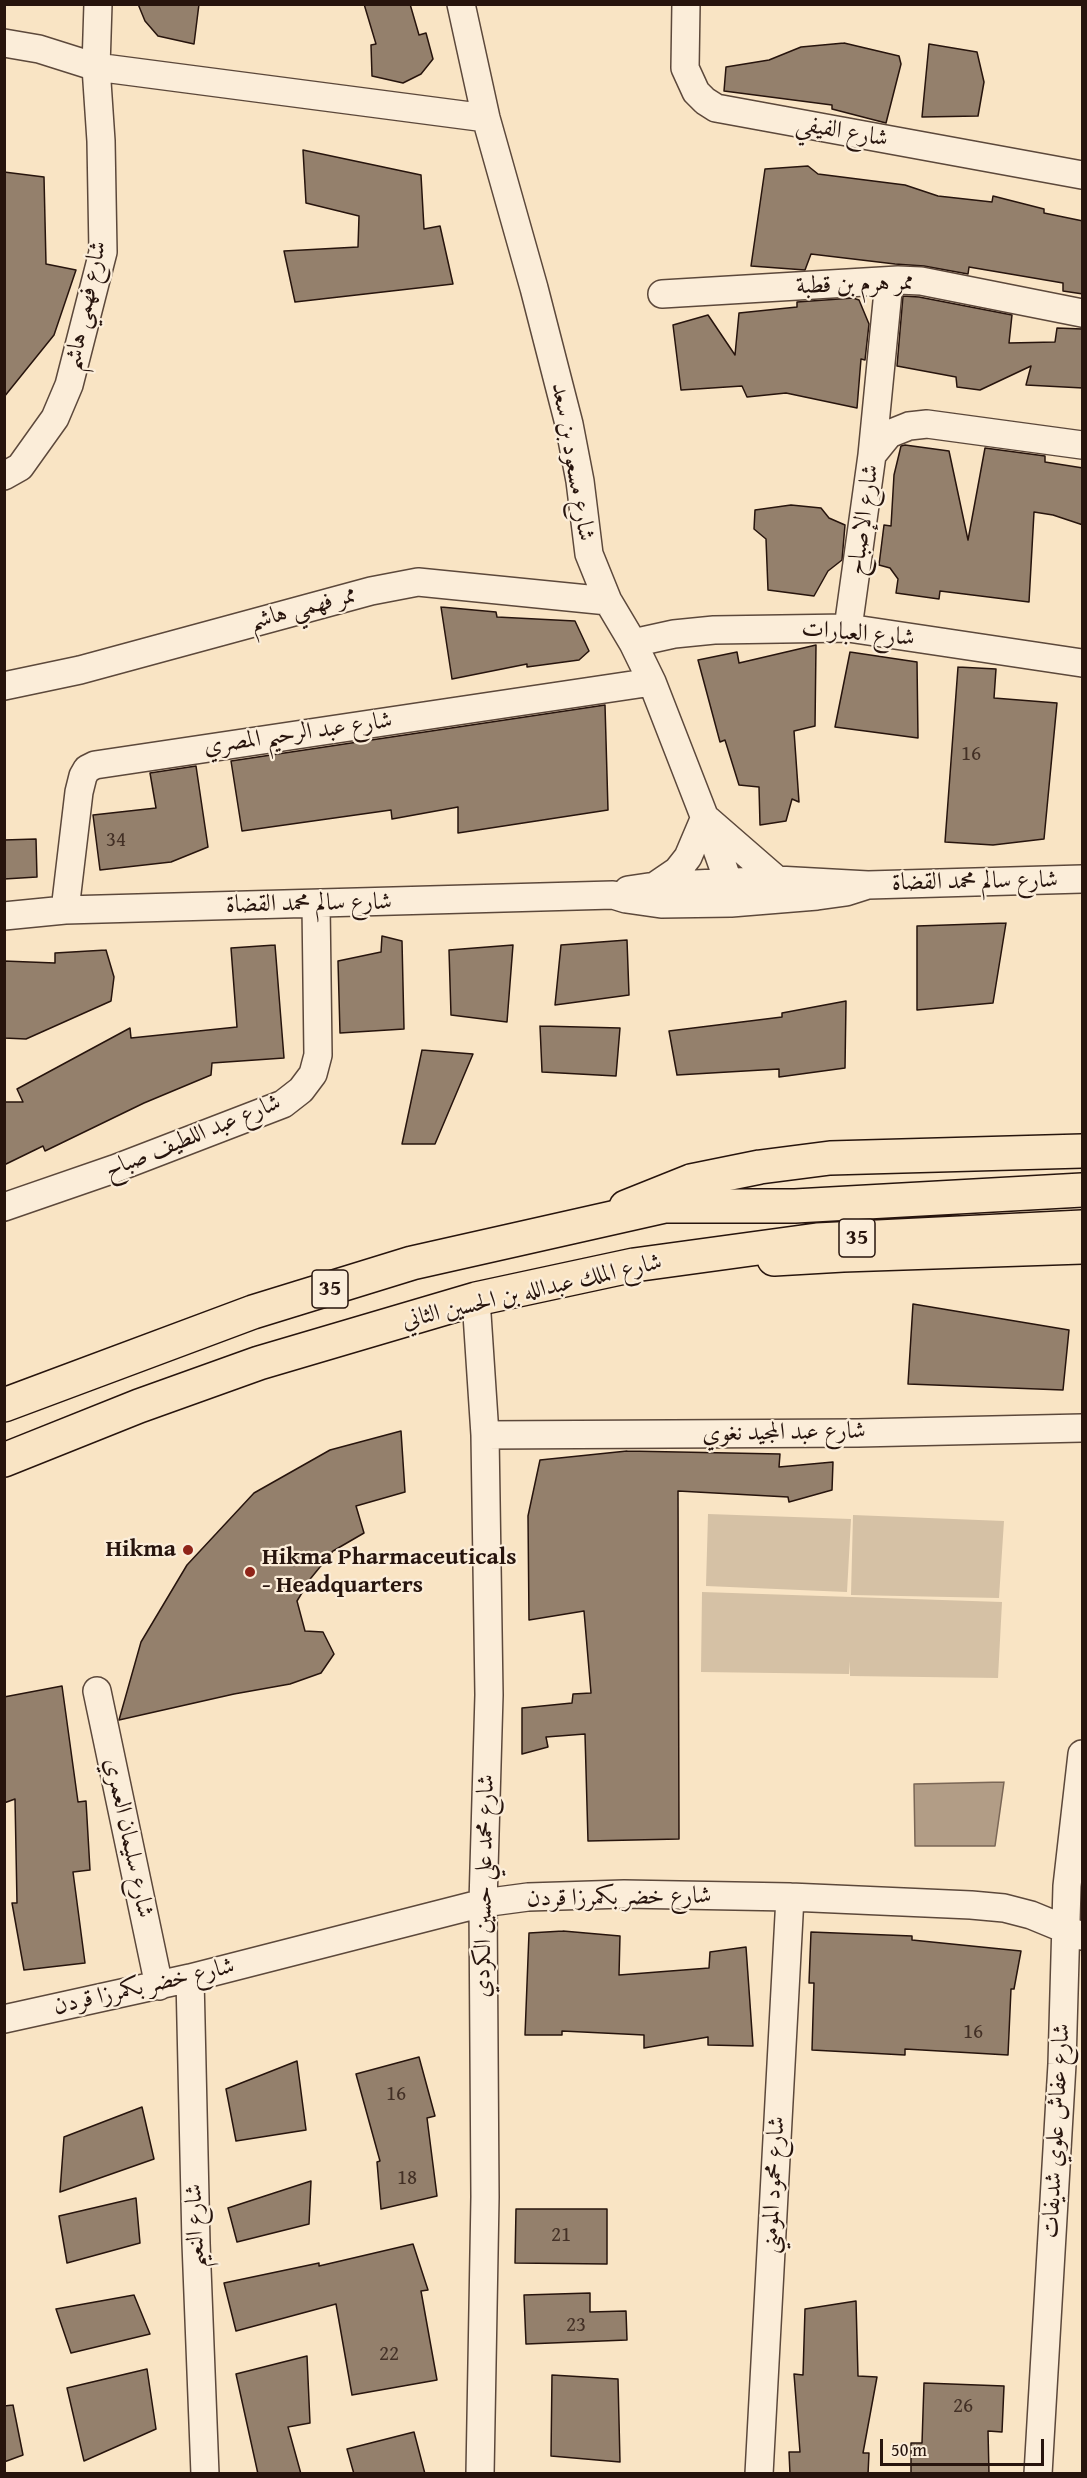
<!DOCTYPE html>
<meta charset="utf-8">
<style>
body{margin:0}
#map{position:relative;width:1087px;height:2478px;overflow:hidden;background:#f9e4c4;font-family:"Gentium Book Plus",serif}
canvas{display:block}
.frame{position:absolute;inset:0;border:6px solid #27140d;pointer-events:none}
.scale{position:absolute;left:880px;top:2439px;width:164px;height:27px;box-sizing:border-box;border:3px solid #27140d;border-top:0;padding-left:8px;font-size:18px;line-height:21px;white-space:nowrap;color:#27140d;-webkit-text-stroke:4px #fbedd9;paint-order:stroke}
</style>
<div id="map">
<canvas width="1087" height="2478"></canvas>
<div class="frame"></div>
<div class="scale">50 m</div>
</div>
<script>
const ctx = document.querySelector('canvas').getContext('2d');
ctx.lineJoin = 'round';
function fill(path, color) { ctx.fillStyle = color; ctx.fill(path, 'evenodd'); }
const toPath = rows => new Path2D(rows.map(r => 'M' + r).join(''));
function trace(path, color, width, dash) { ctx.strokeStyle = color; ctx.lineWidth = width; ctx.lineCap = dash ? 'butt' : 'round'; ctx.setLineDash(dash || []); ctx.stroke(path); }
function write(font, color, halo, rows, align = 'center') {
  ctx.font = font + ' "Gentium Book Plus",Amiri,serif'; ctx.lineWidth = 4.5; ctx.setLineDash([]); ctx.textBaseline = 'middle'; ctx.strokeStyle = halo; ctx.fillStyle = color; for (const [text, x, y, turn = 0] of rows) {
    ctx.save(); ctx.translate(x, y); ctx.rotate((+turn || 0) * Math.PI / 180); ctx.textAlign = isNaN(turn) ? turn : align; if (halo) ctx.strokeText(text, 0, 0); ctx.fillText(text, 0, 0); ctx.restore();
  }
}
fill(toPath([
 [708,1514,851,1519,847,1592,706,1586],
 [853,1515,1004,1521,999,1598,851,1595],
 [702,1592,1002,1602,998,1678,850,1676,850,1661,849,1674,701,1672]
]), '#d5c1a5');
const water = toPath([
 [1004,1782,995,1846,915,1846,914,1784,1004,1782]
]);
fill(water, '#b29d86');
trace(water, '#7a6656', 1.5);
const building = toPath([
 [138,4,199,4,194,44,158,36,145,21,138,4],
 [364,4,410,4,419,35,426,33,433,59,421,74,403,83,372,76,371,45,376,44,364,4],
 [844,43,899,56,901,64,886,123,832,109,832,105,724,91,726,67,769,60,801,47,844,43],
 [929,44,977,52,984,82,978,116,922,117,929,44],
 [303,150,421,175,424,229,440,226,453,284,295,302,284,251,358,247,359,216,306,203,303,150],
 [808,166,818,174,905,185,938,196,992,202,993,196,1044,209,1044,213,1083,221,1083,294,1063,291,1063,283,969,267,968,274,924,266,895,264,811,254,805,270,751,266,765,169,808,166],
 [4,172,44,177,46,264,76,270,54,335,4,397,4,172],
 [903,296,919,297,1012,315,1009,343,1055,342,1057,328,1082,329,1083,388,1026,385,1031,366,980,390,957,387,956,377,897,366,903,296],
 [853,298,859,300,869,324,865,360,861,359,857,408,786,393,747,397,742,386,681,390,673,325,708,315,735,355,739,313,797,307,797,302,853,298],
 [905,445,949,451,968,540,985,448,1045,456,1045,462,1083,468,1083,525,1053,515,1034,512,1029,602,940,591,939,599,896,593,898,579,890,568,879,565,884,525,891,526,894,475,901,446,905,445],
 [791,505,821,508,829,518,845,525,842,560,828,571,814,596,768,590,766,539,754,529,755,510,791,505],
 [441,607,496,612,497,617,575,621,589,651,579,660,527,667,527,664,452,679,441,607],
 [816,645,815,726,794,731,799,802,792,799,786,821,760,825,759,787,739,785,725,740,720,742,698,660,737,652,739,663,816,645],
 [850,652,917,662,918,738,835,727,850,652],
 [958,667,996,669,994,698,1057,703,1044,839,993,845,945,842,958,667],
 [605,705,608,810,458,833,458,807,392,819,391,810,242,831,231,761,605,705],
 [196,766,208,847,171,862,100,870,93,815,156,808,150,773,196,766],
 [36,839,37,877,4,879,4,840,36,839],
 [1006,923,993,1003,917,1010,917,926,1006,923],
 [382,936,402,941,404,1029,340,1033,338,961,381,952,382,936],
 [627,940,629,995,555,1005,561,945,627,940],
 [275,945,284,1058,212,1063,211,1075,144,1103,45,1151,43,1146,4,1165,4,1102,23,1102,17,1089,130,1028,131,1038,237,1027,231,948,275,945],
 [513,945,507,1022,451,1015,449,950,513,945],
 [106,950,114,977,111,1001,26,1039,4,1038,4,961,55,963,55,953,106,950],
 [846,1001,845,1068,779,1077,779,1069,677,1075,669,1031,782,1017,782,1013,846,1001],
 [540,1026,620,1028,616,1076,542,1072,540,1026],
 [422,1050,473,1054,435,1144,402,1144,422,1050],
 [913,1304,1069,1330,1063,1390,908,1384,913,1304],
 [401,1431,405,1492,356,1506,364,1533,333,1551,311,1578,297,1601,305,1631,323,1632,334,1654,321,1673,290,1684,234,1694,119,1720,141,1642,187,1565,254,1493,330,1450,401,1431],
 [627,1451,780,1454,779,1467,833,1462,832,1490,789,1502,788,1497,678,1491,679,1839,588,1841,585,1734,546,1737,548,1747,522,1754,522,1708,572,1703,573,1694,591,1693,584,1611,529,1620,528,1516,540,1460,627,1451],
 [62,1686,78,1802,86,1801,90,1870,73,1872,85,1963,24,1970,12,1903,17,1903,15,1799,4,1803,4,1697,62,1686],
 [563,1931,620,1936,619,1975,709,1968,710,1952,746,1947,753,2046,708,2045,708,2037,644,2048,644,2035,562,2031,562,2035,525,2035,529,1933,563,1931],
 [811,1932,912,1936,912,1940,1021,1951,1014,1989,1011,1989,1008,2055,905,2049,905,2055,812,2050,814,1983,809,1983,811,1932],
 [419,2057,435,2116,427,2118,437,2196,381,2209,377,2162,380,2161,356,2074,419,2057],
 [297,2061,306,2130,236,2141,226,2089,297,2061],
 [142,2107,154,2159,60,2192,64,2137,142,2107],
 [311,2181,309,2224,237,2242,228,2208,311,2181],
 [136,2198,140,2243,67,2263,59,2216,136,2198],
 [516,2209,607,2209,607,2264,515,2263,516,2209],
 [413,2244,428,2290,421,2291,437,2380,352,2395,336,2304,236,2331,224,2283,319,2263,319,2266,413,2244],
 [590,2293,590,2312,626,2311,627,2340,526,2344,524,2295,590,2293],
 [134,2295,150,2334,71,2353,56,2309,134,2295],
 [856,2301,858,2376,877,2377,863,2453,869,2453,868,2474,790,2474,789,2452,800,2452,794,2374,803,2375,805,2309,856,2301],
 [307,2356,310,2423,288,2427,301,2474,258,2474,236,2374,307,2356],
 [147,2369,156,2429,84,2461,67,2388,147,2369],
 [552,2375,618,2379,620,2462,551,2456,552,2375],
 [924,2383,1004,2386,1002,2432,988,2431,989,2474,911,2474,911,2443,922,2443,924,2383],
 [13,2405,23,2455,4,2462,4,2406,13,2405],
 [414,2432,425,2474,354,2474,347,2449,414,2432]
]);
fill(building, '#94806c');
trace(building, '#27140d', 1.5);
const minor = toPath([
 [461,4,486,118,534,288,569,424,580,481,589,554,608,601,633,643,652,682,715,844,728,881,731,903],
 [686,4,685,68,696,92,705,101,716,108,1082,175],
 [4,43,39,49,96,67,486,118],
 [662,294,898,280,921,281,1082,313],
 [872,455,889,281],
 [4,476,20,467,55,418,69,385,103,252,101,141,96,67,98,4],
 [848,628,872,455,889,434,909,426,927,424,1082,445],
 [633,643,674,634,714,630,848,628,1082,663],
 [4,686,80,670,371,591,418,582,608,601],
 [708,820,777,880],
 [655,886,677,871,688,857,705,817],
 [628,890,655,886,777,880,868,885,1082,879],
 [65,910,79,792,83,776,87,769,95,765,652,682],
 [4,916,65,910,613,895,626,899,661,904,731,903,817,896,846,892,868,885],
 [4,1207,114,1169,283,1104,301,1090,313,1074,318,1055,316,904],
 [476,1299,485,1435,489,1695,483,1903,485,2197,480,2474],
 [485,1435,858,1433,1082,1428],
 [97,1691,159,1986],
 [190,1978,196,2243,205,2474],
 [4,2019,190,1978,483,1903,528,1897,624,1894,790,1897,971,1905,1004,1908,1031,1915,1082,1936],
 [759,2474,790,1897],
 [1038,2474,1062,2064,1067,1886,1082,1754]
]);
const major = toPath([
 [626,1207,691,1181,760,1167,830,1158,1082,1151],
 [774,1259,843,1255,1082,1247]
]);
const highway = toPath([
 [4,1405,253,1312,412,1263,665,1206,795,1206,1082,1190],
 [4,1460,139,1406,259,1363,476,1299,634,1265,817,1240,1082,1227]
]);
trace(minor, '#5c483b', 30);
trace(major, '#27140d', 36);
trace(highway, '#27140d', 36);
trace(minor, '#fbedd9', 27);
trace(major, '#f9e4c4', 33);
trace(highway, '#f9e4c4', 33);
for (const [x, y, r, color] of [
 [188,1550,6,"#8f2418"],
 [250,1572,6,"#8f2418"]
]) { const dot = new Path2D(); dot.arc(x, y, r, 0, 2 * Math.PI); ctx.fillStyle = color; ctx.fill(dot); trace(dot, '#fbedd9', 2); }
write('21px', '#422f25', null, [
 ["16",971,755],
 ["34",116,841],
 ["16",973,2033],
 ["16",396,2095],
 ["18",407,2179],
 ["21",561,2236],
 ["23",576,2326],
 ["22",389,2355],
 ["26",963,2407]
]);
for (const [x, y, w] of [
 [857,1238,36],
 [330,1289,36]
]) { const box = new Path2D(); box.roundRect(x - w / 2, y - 19, w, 38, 4.5); ctx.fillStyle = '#fbedd9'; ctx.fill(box); trace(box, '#27140d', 1.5); }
write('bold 22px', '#27140d', null, [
 ["35",857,1238],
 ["35",330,1289]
]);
write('24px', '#27140d', '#fbedd9', [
 ["شارع الفيفي",842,132,10],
 ["ممر هرم بن قطبة",855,285,-2],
 ["شارع فهمي هاشم",86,306,-78],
 ["شارع مسعود بن سعد",572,462,80],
 ["شارع الإصباح",864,520,-82],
 ["ممر فهمي هاشم",303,609,-15],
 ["شارع العبارات",858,634,5],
 ["شارع عبد الرحيم المصري",298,734,-8],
 ["شارع سالم محمد القضاة",975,882,-1],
 ["شارع سالم محمد القضاة",309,904,-1],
 ["شارع عبد اللطيف صباح",193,1137,-22],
 ["شارع الملك عبدالله بن الحسين الثاني",532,1292,-13],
 ["شارع عبد المجيد نغوي",784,1433,-1],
 ["شارع سليمان العمري",128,1838,78],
 ["شارع محمد علي حسين الكردي",485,1886,-89],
 ["شارع خضر بكمرزا قردن",619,1898,-1],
 ["شارع خضر بكمرزا قردن",144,1987,-13],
 ["شارع عفاش علوي شديفات",1057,2131,-87],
 ["شارع محمود المومني",774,2185,-87],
 ["شارع النعيم",196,2226,-92]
]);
write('bold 24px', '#27140d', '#fbedd9', [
 ["Hikma",176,1550],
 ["Hikma Pharmaceuticals",262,1558,"left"],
 ["- Headquarters",262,1586,"left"]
], 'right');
</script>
